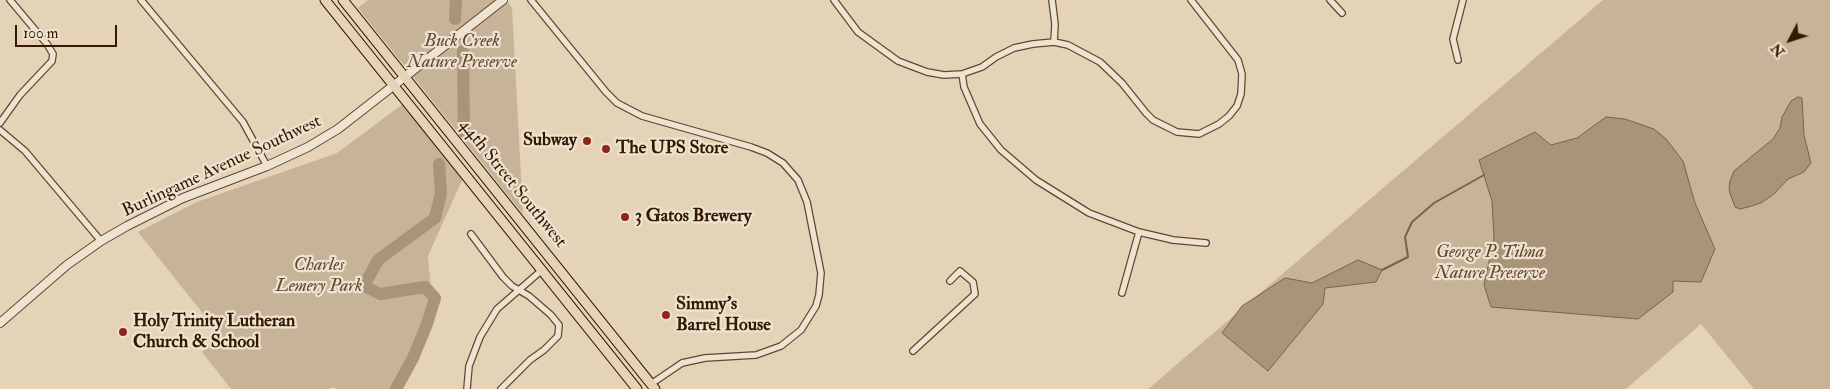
<!DOCTYPE html>
<meta charset="utf-8">
<style>
body{margin:0}
#map{position:relative;width:1830px;height:389px;overflow:hidden;background:#e5d3b7;font-family:"IM FELL Double Pica",serif}
canvas{display:block}
.north{position:absolute;left:1765px;top:15px;width:50px;height:50px;-webkit-text-stroke:4px #eee2d0;paint-order:stroke;rotate:230deg;font-size:14px;font-weight:700;line-height:20px;text-align:center;color:#351800}
.north::after{content:'';display:block;margin:auto;width:18px;height:22px;background:#351800;clip-path:polygon(50% 0,100% 100%,50% 72%,0 100%)}
.scale{position:absolute;left:15px;top:25px;width:102px;height:22px;box-sizing:border-box;border:2px solid #351800;border-top:0;padding-left:6px;font-size:15px;line-height:18px;white-space:nowrap;color:#351800;-webkit-text-stroke:4px #eee2d0;paint-order:stroke}
</style>
<div id="map">
<canvas width="1830" height="389"></canvas>
<div class="north">N</div>
<div class="scale">100 m</div>
</div>
<script>
const ctx = document.querySelector('canvas').getContext('2d');
ctx.lineJoin = 'round';
function fill(path, color) { ctx.fillStyle = color; ctx.fill(path, 'evenodd'); }
const toPath = rows => new Path2D(rows.map(r => 'M' + r).join(''));
function trace(path, color, width, dash) { ctx.strokeStyle = color; ctx.lineWidth = width; ctx.lineCap = dash ? 'butt' : 'round'; ctx.setLineDash(dash || []); ctx.stroke(path); }
function write(font, color, halo, rows, align = 'center') {
  ctx.font = font + ' "IM FELL Double Pica",serif'; ctx.lineWidth = 4.5; ctx.setLineDash([]); ctx.textBaseline = 'middle'; ctx.strokeStyle = halo; ctx.fillStyle = color; for (const [text, x, y, turn = 0] of rows) {
    ctx.save(); ctx.translate(x, y); ctx.rotate((+turn || 0) * Math.PI / 180); ctx.textAlign = isNaN(turn) ? turn : align; if (halo) ctx.strokeText(text, 0, 0); ctx.fillText(text, 0, 0); ctx.restore();
  }
}
fill(toPath([
 [368,0,507,0,512,8,523,214,358,8],
 [1603,0,1830,0,1830,389,1754,389,1701,324,1626,389,1148,389],
 [403,104,463,178,428,256,432,300,422,329,393,389,337,389,332,387,329,389,231,389,202,352,220,335,138,232,197,202,337,153]
]), '#c7b398');
const water = toPath([
 [1798,97,1802,98,1804,135,1811,163,1804,172,1788,179,1774,194,1761,203,1748,207,1740,209,1735,207,1729,190,1730,181,1734,171,1773,139,1780,128,1782,117,1791,101,1798,97],
 [1606,117,1625,119,1654,129,1666,139,1683,161,1695,203,1715,249,1701,282,1673,281,1673,292,1638,319,1491,307,1484,285,1494,239,1492,201,1479,160,1535,132,1551,145,1577,138,1606,117],
 [1358,260,1382,270,1376,282,1325,288,1323,304,1268,371,1222,333,1242,306,1285,278,1312,283,1358,260]
]);
fill(water, '#a99379');
trace(water, '#7b6249', 1);
trace(toPath([
 [1382,270,1408,257,1405,237,1412,222,1434,203,1484,175]
]), '#7b6249', 2);
trace(toPath([
 [455,19,456,0],
 [463,51,464,132],
 [396,389,413,358,427,324,435,298,425,287,380,294,364,286,378,260,435,218,441,193,439,164]
]), '#a99379', 12);
const minor = toPath([
 [141,0,243,122,267,166],
 [531,0,606,92,617,103,642,116,751,147,767,153,783,163,798,180,807,202,821,273,819,295,816,306,801,330,781,346,756,355,705,358,682,363,651,384],
 [834,0,858,32,898,61,927,72,944,75,962,74,982,67,996,57,1014,48,1033,44,1054,42,1068,45,1100,62,1122,83,1146,113,1153,120,1177,132,1199,134,1219,124,1229,116,1237,106,1241,94,1242,74,1238,60,1191,0],
 [1052,0,1055,24,1054,42],
 [1330,0,1342,13],
 [1458,60,1453,39,1463,0],
 [962,74,964,87,980,124,1001,150,1036,180,1089,213,1139,232,1173,240,1206,243],
 [0,123,20,95,52,61,53,54,47,44,10,0],
 [0,130,25,151,101,241],
 [471,234,503,277,512,286,529,296,551,315,559,325,558,336,544,350,530,360,501,389],
 [1122,293,1139,232],
 [913,351,975,294,973,282,960,271,950,281],
 [467,389,469,366,480,337,497,309,542,270]
]);
const tertiary = toPath([
 [0,323,67,265,101,241,127,226,183,198,267,166,308,147,338,129,503,0]
]);
const primary = toPath([
 [325,0,637,389],
 [343,0,655,389]
]);
trace(minor, '#61472e', 8);
trace(tertiary, '#61472e', 10);
trace(primary, '#351800', 11);
trace(minor, '#eee2d0', 5.5);
trace(tertiary, '#eee2d0', 8);
trace(primary, '#e5d3b7', 9);
for (const [x, y, r, color] of [
 [587,141,5,"#8f2418"],
 [606,149,5,"#8f2418"],
 [625,217,5,"#8f2418"],
 [666,315,5,"#8f2418"],
 [123,332,5,"#8f2418"]
]) { const dot = new Path2D(); dot.arc(x, y, r, 0, 2 * Math.PI); ctx.fillStyle = color; ctx.fill(dot); trace(dot, '#eee2d0', 2); }
write('italic 18px', '#61462e', '#eee2d0', [
 ["Buck Creek",462,42],
 ["Nature Preserve",462,63],
 ["George P. Tilma",1490,253],
 ["Nature Preserve",1490,274],
 ["Charles",319,266],
 ["Lemery Park",319,287]
]);
write('bold 18px', '#351800', '#eee2d0', [
 ["Subway",577,141,"right"],
 ["The UPS Store",616,149],
 ["3 Gatos Brewery",635,217],
 ["Simmy’s",676,305],
 ["Barrel House",676,326],
 ["Holy Trinity Lutheran",133,322],
 ["Church & School",133,343]
], 'left');
write('18px', '#351800', '#eee2d0', [
 ["Burlingame Avenue Southwest",222,167,-25],
 ["44th Street Southwest",512,184,51]
]);
</script>
